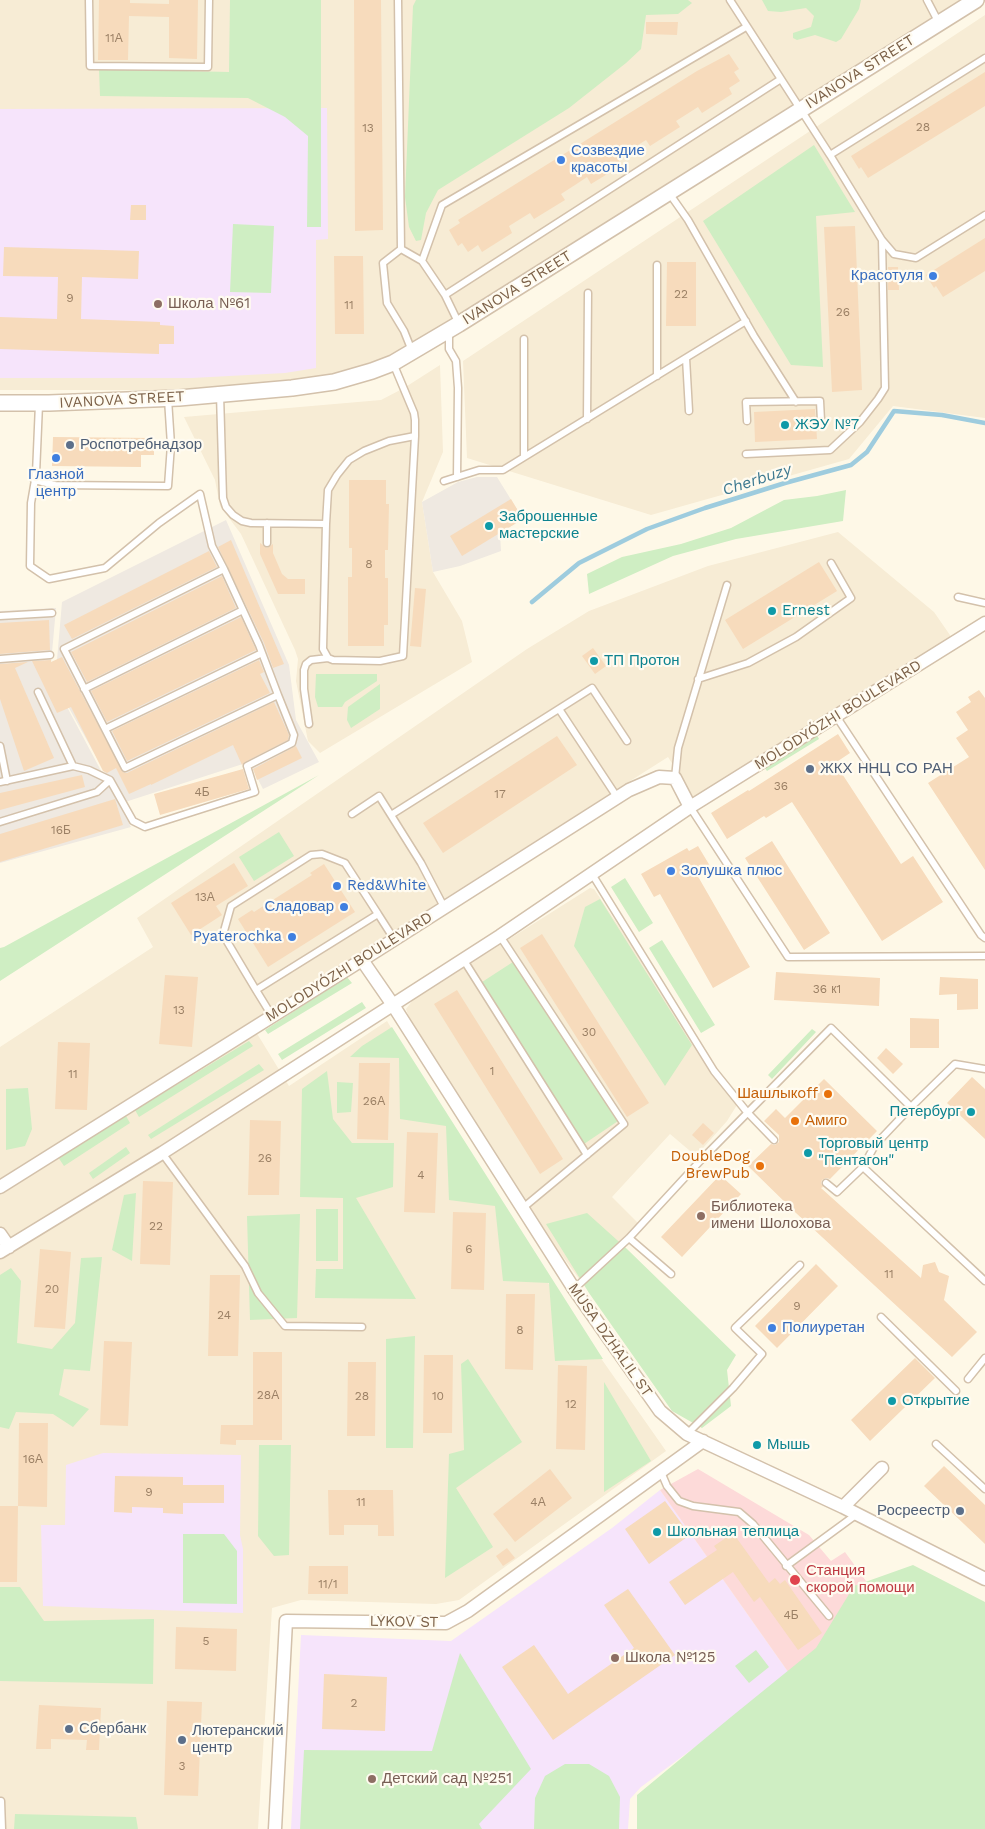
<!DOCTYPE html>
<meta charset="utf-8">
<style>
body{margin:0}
canvas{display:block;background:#fef8e7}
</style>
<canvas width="985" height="1829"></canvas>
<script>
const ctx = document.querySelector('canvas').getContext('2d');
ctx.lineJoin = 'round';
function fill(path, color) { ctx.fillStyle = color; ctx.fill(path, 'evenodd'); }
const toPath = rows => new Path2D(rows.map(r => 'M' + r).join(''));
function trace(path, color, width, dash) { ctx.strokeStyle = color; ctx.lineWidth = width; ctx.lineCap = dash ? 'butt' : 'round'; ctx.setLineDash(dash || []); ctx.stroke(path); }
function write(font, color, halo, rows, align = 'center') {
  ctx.font = font + ' "Work Sans",sans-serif'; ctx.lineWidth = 4.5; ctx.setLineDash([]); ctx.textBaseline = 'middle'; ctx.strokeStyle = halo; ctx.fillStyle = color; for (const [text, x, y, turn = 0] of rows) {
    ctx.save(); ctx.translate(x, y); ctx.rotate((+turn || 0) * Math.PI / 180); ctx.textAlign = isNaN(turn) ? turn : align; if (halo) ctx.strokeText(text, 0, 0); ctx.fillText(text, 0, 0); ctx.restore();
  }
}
fill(toPath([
 [0,0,970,0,376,365,295,381,162,390,0,390],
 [985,15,985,418,893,406,849,459,651,515,467,458,463,361],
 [440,365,443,452,422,502,433,572,462,621,472,662,320,753,308,741,296,681,298,659,295,650,241,534,220,506,215,480,184,417,381,400,404,388],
 [838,532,934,612,952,638,696,801,668,757,250,1022,289,1086,387,1021,525,1250,666,1451,459,1600,436,1604,301,1600,272,1608,258,1829,0,1829,0,1047,153,947,137,918,527,649,589,611,708,566],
 [590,888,594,889,737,1105,727,1121,696,1156,670,1134,612,1197,641,1226,580,1280,518,1196,411,1023,406,1009,413,1000]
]), '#f7ecd5');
fill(toPath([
 [477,477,497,477,523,519,500,533,501,551,460,566,433,572,422,502,458,482],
 [226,520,289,665,296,720,319,762,263,789,249,762,122,803,55,683,62,602],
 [56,608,50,675,131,827,0,863,0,611]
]), '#efe9e1');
fill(toPath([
 [327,108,328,239,316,240,316,368,285,373,192,378,0,378,0,109],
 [103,1453,241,1455,240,1535,243,1549,243,1613,43,1606,41,1525,65,1525,66,1465],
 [660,1490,791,1676,641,1787,630,1799,628,1829,291,1829,301,1635,451,1641,612,1528]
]), '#f6e4fb');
fill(toPath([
 [698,1469,809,1535,831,1561,845,1552,879,1599,791,1676,660,1490]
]), '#fddad9');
fill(toPath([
 [230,0,321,0,321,227,307,227,308,136,285,117,248,98,100,96,99,69,229,72],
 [416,0,688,0,692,3,678,14,646,15,641,49,626,63,569,108,438,190,426,213,421,240,416,241,409,227,405,197,413,6],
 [762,0,861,0,859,9,841,39,836,42,815,35,797,40,793,38,793,33,811,27,814,16,806,8,781,12,768,11],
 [814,145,855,212,816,216,823,367,791,365,703,221],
 [233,224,274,226,271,293,230,292],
 [846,490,843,521,736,539,673,556,589,594,587,574,622,557,681,544,731,528,784,500,817,496],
 [316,674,377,674,377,681,345,702,342,707,318,707,315,697],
 [380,684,380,709,351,728,347,720,348,707],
 [817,735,819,739,767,771,764,767],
 [319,775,0,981,0,948,4,947],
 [279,832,294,856,254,881,239,857],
 [625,878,653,923,639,932,611,887],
 [600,899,692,1045,665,1086,574,946,585,907],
 [662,940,715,1025,701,1033,649,948],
 [516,960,621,1119,581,1146,479,984],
 [347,977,352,983,268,1034,265,1030],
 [362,1002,366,1008,282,1060,278,1054],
 [392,1027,603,1359,555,1361,549,1283,503,1281,495,1206,449,1200,446,1126,400,1119,399,1058,350,1057,362,1046],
 [812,1029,816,1032,772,1079,768,1075],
 [249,1041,253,1046,139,1117,135,1110],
 [259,1064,264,1070,151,1139,148,1135],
 [327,1071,333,1119,352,1143,394,1143,393,1187,356,1198,416,1299,315,1298,316,1269,343,1269,343,1198,300,1197,302,1089],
 [337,1082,353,1083,351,1112,337,1113],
 [28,1088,32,1129,25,1146,6,1150,6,1089],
 [126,1116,130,1123,64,1166,58,1157],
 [126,1147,130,1153,93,1179,89,1173],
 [136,1193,132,1261,112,1250,124,1195],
 [316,1209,338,1209,338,1261,316,1261],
 [587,1213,627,1249,736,1355,727,1370,731,1406,702,1428,672,1411,589,1293,546,1224],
 [300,1214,297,1318,250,1320,247,1216],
 [102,1257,90,1371,64,1369,59,1395,89,1409,73,1427,53,1414,16,1412,9,1429,0,1427,0,1275,11,1268,21,1281,17,1343,52,1349,75,1323,81,1258],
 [415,1336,413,1448,386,1448,386,1339],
 [468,1359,522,1442,456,1488,493,1547,445,1578,449,1454,464,1450,461,1364],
 [604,1382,651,1461,604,1492],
 [259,1445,291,1445,289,1555,274,1556,258,1536],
 [183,1534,224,1534,237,1551,237,1604,183,1603],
 [913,1565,985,1602,985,1829,637,1829,637,1795,731,1717,816,1648,854,1586],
 [0,1587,20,1587,44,1621,154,1619,153,1684,0,1681],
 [756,1650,769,1667,749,1683,735,1666],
 [460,1653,531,1769,479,1824,482,1829,300,1829,304,1750,432,1751],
 [565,1764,589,1764,609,1776,620,1797,619,1829,534,1829,535,1798,545,1776],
 [15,1814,136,1817,138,1829,14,1829]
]), '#cfeec3');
trace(toPath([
 [532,602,579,563,647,529,705,508,785,483,851,465,867,452,894,411,942,415,985,423]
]), '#9eccde', 4.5);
fill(toPath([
 [99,0,130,0,130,3,169,4,169,0,198,0,197,59,169,58,169,17,129,16,128,60,98,60],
 [354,0,381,0,383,230,355,231],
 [646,22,678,22,677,35,646,34],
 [729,54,739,69,734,72,740,81,729,88,732,94,702,113,698,107,676,121,680,127,650,146,646,140,617,158,622,165,591,184,587,177,575,185,561,194,565,200,534,219,530,213,509,226,512,233,482,252,478,245,468,252,462,243,458,246,449,230,460,223,458,220,697,71],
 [985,72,985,106,868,178,861,167,859,169,851,156],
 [131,205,146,205,146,220,130,220],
 [855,226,862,390,832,392,824,227],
 [985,238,985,271,943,297,936,286,934,288,926,275],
 [4,247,139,251,138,279,82,277,81,319,160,322,160,325,174,326,174,344,159,344,159,354,0,349,0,317,57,319,58,277,3,276],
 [334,256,363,256,364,334,335,334],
 [667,262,696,262,696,326,666,326],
 [888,267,898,267,899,290,888,290],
 [815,409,817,439,755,442,754,412],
 [53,437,154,438,154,455,141,455,141,467,52,466],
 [349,480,386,480,386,504,389,504,388,550,385,550,385,578,388,578,388,625,384,625,384,646,348,646,348,577,352,577,352,548,349,548],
 [511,499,523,519,462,556,450,536],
 [231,540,284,664,273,668,264,643,218,547],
 [260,543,267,548,273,544,273,553,282,574,288,579,305,579,305,594,278,594,260,554],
 [209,551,217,567,72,639,64,625],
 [819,562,837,591,743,649,725,620],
 [222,576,236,608,87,682,71,652],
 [415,588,426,589,421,647,410,646],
 [241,617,256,650,107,722,91,691],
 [49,620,50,650,0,654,0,623],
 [593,648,606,666,595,674,582,656],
 [62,657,123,772,127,773,274,702,289,735,288,740,245,762,242,765,233,745,151,785,151,784,129,794,116,768,107,773,103,771,71,707,57,713,32,661,51,660,51,662],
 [259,660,264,672,260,674,270,693,127,761,112,731],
 [28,662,15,668,54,758,24,771,0,699,0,664],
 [979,690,985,698,985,870,928,783,969,757,956,738,968,730,956,712,971,702,968,697],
 [838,734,850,753,835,763,901,864,913,856,943,902,882,941,792,802,766,818,764,816,727,839,711,813,748,790,749,791],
 [557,736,577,765,443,853,423,823],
 [296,746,302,758,257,780,253,769],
 [243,769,249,789,160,815,154,794],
 [82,775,85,787,0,810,0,793],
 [115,799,123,825,0,862,0,834],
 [772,841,830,933,804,950,745,858],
 [698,846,710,866,696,873,750,967,713,988,660,894,654,897,641,874,687,848,689,851],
 [234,863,248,886,216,906,222,915,191,935,171,903],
 [324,864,355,912,268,967,238,919,252,910,254,912,312,875,310,873],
 [542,934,649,1103,627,1117,520,948],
 [776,972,880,978,879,1006,774,1000],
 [165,975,198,977,192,1047,159,1044],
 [940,977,978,979,978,1009,957,1010,957,994,939,995],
 [457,990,563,1159,540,1174,434,1004],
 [910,1018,939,1019,939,1048,910,1048],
 [58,1042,90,1043,87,1110,55,1109],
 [886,1048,903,1064,893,1074,877,1058],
 [359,1063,390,1063,388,1140,357,1139],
 [972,1077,985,1089,985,1139,947,1103],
 [824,1079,877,1131,830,1179,826,1178,822,1180,821,1183,823,1187,821,1188,921,1278,923,1265,935,1262,939,1272,949,1276,944,1300,977,1332,952,1357,796,1213,748,1166,771,1144,775,1145,779,1142,779,1135,764,1121,776,1109,785,1118],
 [250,1120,281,1121,279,1195,248,1195],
 [703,1123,714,1133,703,1145,692,1135],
 [407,1132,438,1133,435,1213,404,1212],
 [720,1175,741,1194,682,1257,661,1237],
 [143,1181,173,1182,170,1265,140,1264],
 [453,1212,486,1213,484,1290,451,1289],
 [40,1249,71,1252,65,1329,34,1327],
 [816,1264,838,1286,777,1348,755,1326],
 [210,1275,240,1275,238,1356,208,1356],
 [506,1294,535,1294,533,1370,505,1369],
 [104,1341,132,1342,128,1426,100,1425],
 [253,1352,282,1352,282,1440,236,1440,236,1445,220,1444,221,1425,253,1425],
 [424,1355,453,1355,452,1433,423,1433],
 [915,1358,935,1378,870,1441,851,1420],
 [348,1362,376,1362,375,1436,347,1436],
 [558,1365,587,1366,585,1450,556,1449],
 [19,1423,48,1423,47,1507,18,1506],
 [944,1466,985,1505,985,1544,924,1486],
 [550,1469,572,1498,515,1542,493,1514],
 [115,1476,183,1477,183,1485,224,1485,224,1503,183,1503,183,1514,163,1513,163,1508,132,1507,132,1513,114,1512],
 [328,1490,393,1490,394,1536,378,1536,378,1525,344,1525,344,1535,329,1535],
 [665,1501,690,1535,649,1564,625,1529],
 [0,1506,18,1506,17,1582,0,1582],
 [733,1533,769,1583,775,1578,780,1584,785,1580,822,1633,798,1650,760,1597,754,1602,733,1572,685,1605,669,1582,717,1550,714,1546],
 [507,1548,515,1558,503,1566,496,1556],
 [309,1566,348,1566,348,1594,308,1594],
 [628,1589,675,1655,553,1740,502,1667,534,1645,568,1694,634,1648,604,1605],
 [176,1627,237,1629,236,1671,175,1669],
 [324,1674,387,1677,385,1731,322,1729],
 [167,1701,202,1702,198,1796,164,1795],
 [39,1705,101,1708,99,1750,86,1750,87,1740,51,1739,51,1749,36,1749]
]), '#f7dbbc');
const service = toPath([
 [89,0,90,66,208,67,209,0],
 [398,0,401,249],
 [730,0,830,155,882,240,894,254,916,258,985,215],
 [927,0,939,23],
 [830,155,985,58],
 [669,193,688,220,754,336,796,402],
 [422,261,442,205,746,27],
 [657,265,657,376],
 [445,295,781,79],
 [449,330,449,349,456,361,458,388,457,477],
 [524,339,524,457],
 [412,351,404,331,387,303,383,263,401,249,422,261,445,295,459,324],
 [686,358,689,411],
 [393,363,414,413,415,420,415,436,403,656,380,661,333,660,328,658,323,649,326,524,328,490,337,475,349,460,364,451,389,441,415,436],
 [220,394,223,498,226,507,233,515,242,521,251,523,326,524],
 [39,404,36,474,31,503,30,566,49,579,105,568,159,523,200,494,212,546,224,569,259,645,278,695,125,768,64,649,224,569],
 [587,419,588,293],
 [747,421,746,402,820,401,821,421],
 [746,454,830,450,860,422,878,399,885,388,882,240],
 [34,480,55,485,168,486,171,445,168,399],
 [444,481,479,470,503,470,746,321],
 [267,543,267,523],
 [958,597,985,603],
 [0,616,52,613],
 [0,659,50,655],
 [698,679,748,663,796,637,851,598,831,563],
 [84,689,243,610],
 [559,709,617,797],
 [836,716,981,935,985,938],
 [309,724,304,689,304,670,306,664,311,660,328,658],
 [105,729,262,653],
 [0,746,7,781],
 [675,778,678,748,727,585],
 [110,780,133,821,145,827,255,792,247,766,292,743,294,735,278,695],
 [0,782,73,766,38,692],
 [690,807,788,957,985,956],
 [352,814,379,796,421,863,444,907],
 [391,815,592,688,627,741],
 [0,822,97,792,110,780,89,770,73,766],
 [592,874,714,1071,747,1112,774,1140],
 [378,914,394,939],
 [500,936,624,1124,524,1207],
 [463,959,587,1155],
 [256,990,378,914,345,863,322,854,311,855,231,906,224,931,225,938,244,970,256,990,272,1016],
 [162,1153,245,1266,258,1293,285,1326,362,1327],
 [863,1167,985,1281],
 [826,1183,837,1192,863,1167,875,1145,911,1107,955,1064,985,1069],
 [629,1238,671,1274],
 [574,1289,629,1238,701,1160,831,1028,911,1107],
 [881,1317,956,1391],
 [968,1379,985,1358],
 [687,1434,733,1388,762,1354,735,1328,800,1265],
 [936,1444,985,1489],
 [661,1472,667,1486,679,1501,693,1506,739,1512,753,1524,829,1616],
 [786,1566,857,1514],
 [1,1801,2,1829]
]);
const minor = toPath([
 [362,960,393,1005,574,1289,660,1411,687,1434,843,1507,985,1579],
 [0,1187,362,960,629,790,659,777,675,778,690,807],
 [0,1234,9,1247],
 [0,1252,162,1153,500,936,690,807,985,623],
 [843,1507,882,1468],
 [275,1829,286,1621,446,1623,468,1611,703,1441]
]);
const tertiary = toPath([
 [0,403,49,403,179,398,292,388,334,382,372,371,393,363,459,324,976,0]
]);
trace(service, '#d3c1ab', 9);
trace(minor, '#d3c1ab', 15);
trace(tertiary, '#d3c1ab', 18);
trace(service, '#fff', 6);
trace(minor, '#fff', 12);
trace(tertiary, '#fff', 15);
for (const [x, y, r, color] of [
 [561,160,5,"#3f7fe0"],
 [933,276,5,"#3f7fe0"],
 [158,304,5,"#8d6e63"],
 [785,425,5,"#0f9aa8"],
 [70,445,5,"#5c6f8a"],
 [56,458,5,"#3f7fe0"],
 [489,526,5,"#0f9aa8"],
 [772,611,5,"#0f9aa8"],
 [594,661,5,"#0f9aa8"],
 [810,769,5,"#5c6f8a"],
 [671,871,5,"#3f7fe0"],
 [337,886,5,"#3f7fe0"],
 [344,907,5,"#3f7fe0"],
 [292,937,5,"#3f7fe0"],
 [828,1094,5,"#e8710a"],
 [971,1112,5,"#0f9aa8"],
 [795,1121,5,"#e8710a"],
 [808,1153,5,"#0f9aa8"],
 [760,1166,5,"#e8710a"],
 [701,1216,5,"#8d6e63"],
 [772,1328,5,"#3f7fe0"],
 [892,1401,5,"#0f9aa8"],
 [757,1445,5,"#0f9aa8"],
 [960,1511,5,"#5c6f8a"],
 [657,1532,5,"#0f9aa8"],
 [795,1580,6,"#e0444e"],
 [615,1658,5,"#8d6e63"],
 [69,1729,5,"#5c6f8a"],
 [182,1740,5,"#5c6f8a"],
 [372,1779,5,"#8d6e63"]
]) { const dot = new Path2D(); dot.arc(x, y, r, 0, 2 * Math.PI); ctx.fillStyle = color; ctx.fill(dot); trace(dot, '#fffbf0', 2); }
write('12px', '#9b8065', null, [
 ["11А",114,38],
 ["28",923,127],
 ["13",368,128],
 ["22",681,294],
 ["9",70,298],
 ["11",349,305],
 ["26",843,312],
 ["8",369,564],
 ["36",781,786],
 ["4Б",202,792],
 ["17",500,794],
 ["16Б",61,830],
 ["13А",205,897],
 ["36 к1",827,989],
 ["13",179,1010],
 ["30",589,1032],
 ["1",492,1071],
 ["11",73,1074],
 ["26А",374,1101],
 ["26",265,1158],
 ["4",421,1175],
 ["22",156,1226],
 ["6",469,1249],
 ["11",889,1274],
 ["20",52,1289],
 ["9",797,1306],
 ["24",224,1315],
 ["8",520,1330],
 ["28А",268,1395],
 ["28",362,1396],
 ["10",438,1396],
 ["12",571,1404],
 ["16А",33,1459],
 ["9",149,1492],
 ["11",361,1502],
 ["4А",538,1502],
 ["11/1",328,1584],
 ["4Б",791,1615],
 ["5",206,1641],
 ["2",354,1703],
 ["3",182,1766]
]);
write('15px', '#7c6148', '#fffbf0', [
 ["IVANOVA STREET",860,72,-32],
 ["IVANOVA STREET",517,288,-32],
 ["IVANOVA STREET",122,400,-3],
 ["MOLODYÓZHI BOULEVARD",838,715,-32],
 ["MOLODYÓZHI BOULEVARD",349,967,-32],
 ["MUSA DZHALIL ST",610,1340,55],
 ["LYKOV ST",404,1622,1]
]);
write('15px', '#366cbe', '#fffbf0', [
 ["Созвездие",571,151],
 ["красоты",571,168],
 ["Красотуля",923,276,"right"],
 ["Глазной",56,475,"center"],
 ["центр",56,492,"center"],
 ["Золушка плюс",681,871],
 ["Red&White",347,886],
 ["Сладовар",334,907,"right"],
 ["Pyaterochka",282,937,"right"],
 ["Полиуретан",782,1328]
], 'left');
write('15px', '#785e54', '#fffbf0', [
 ["Школа №61",168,304],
 ["Библиотека",711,1207],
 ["имени Шолохова",711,1224],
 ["Школа №125",625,1658],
 ["Детский сад №251",382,1779]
], 'left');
write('15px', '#0d838f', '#fffbf0', [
 ["ЖЭУ №7",795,425],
 ["Заброшенные",499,517],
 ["мастерские",499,534],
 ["Ernest",782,611],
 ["ТП Протон",604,661],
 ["Петербург",961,1112,"right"],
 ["Торговый центр",818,1144],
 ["\"Пентагон\"",818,1161],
 ["Открытие",902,1401],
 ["Мышь",767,1445],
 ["Школьная теплица",667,1532]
], 'left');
write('15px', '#4e5e75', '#fffbf0', [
 ["Роспотребнадзор",80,445],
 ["ЖКХ ННЦ СО РАН",820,769],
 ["Росреестр",950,1511,"right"],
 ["Сбербанк",79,1729],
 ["Лютеранский",192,1731],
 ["центр",192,1748]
], 'left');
write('15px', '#c56008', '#fffbf0', [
 ["Шашлыкoff",818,1094],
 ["Амиго",805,1121,"left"],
 ["DoubleDog",750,1157],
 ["BrewPub",750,1174]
], 'right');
write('15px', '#be3a42', '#fffbf0', [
 ["Станция",806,1571],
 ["скорой помощи",806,1588]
], 'left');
write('italic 16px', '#3f7a91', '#fffbf0', [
 ["Cherbuzy",757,480,-18]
]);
</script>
